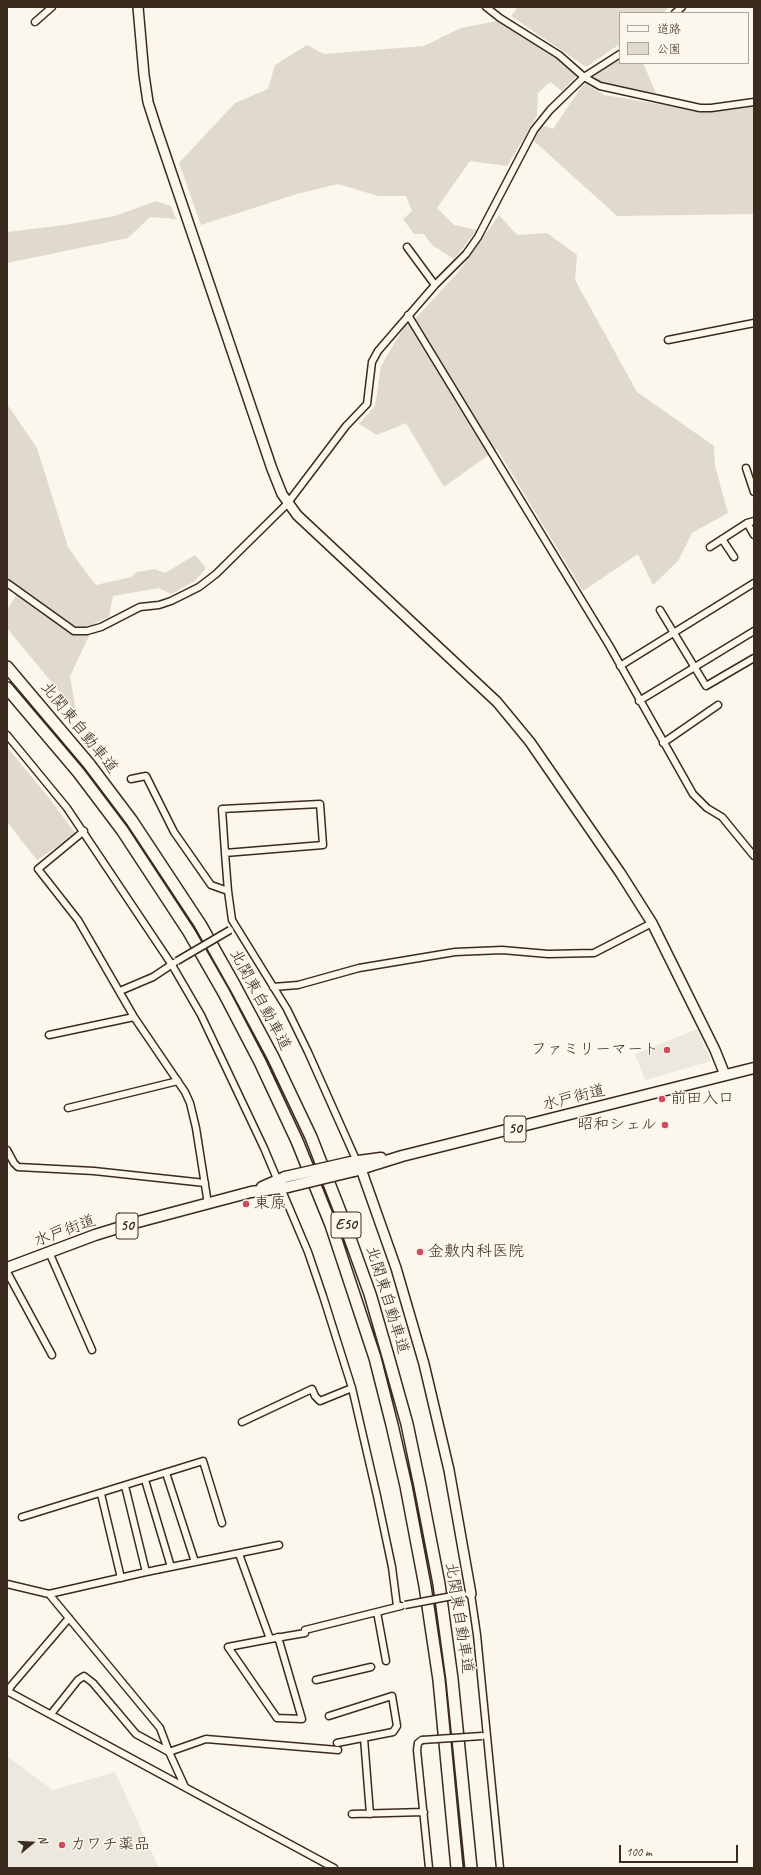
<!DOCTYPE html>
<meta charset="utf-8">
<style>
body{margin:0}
#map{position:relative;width:761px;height:1875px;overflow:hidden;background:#fbf7ec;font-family:Caveat,"Klee One",sans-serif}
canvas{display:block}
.frame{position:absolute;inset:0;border:8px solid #3b2a1e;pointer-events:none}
.legend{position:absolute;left:619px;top:12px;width:130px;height:52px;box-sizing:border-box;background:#fbf7ec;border:1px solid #aea59a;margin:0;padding:5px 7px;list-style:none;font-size:12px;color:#3b2a1e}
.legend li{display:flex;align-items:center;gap:8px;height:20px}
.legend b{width:20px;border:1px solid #aea59a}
.north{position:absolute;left:12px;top:1823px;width:40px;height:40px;-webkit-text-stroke:3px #fbf7ec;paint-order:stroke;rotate:72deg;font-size:11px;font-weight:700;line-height:16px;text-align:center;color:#3b2a1e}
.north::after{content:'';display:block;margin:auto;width:14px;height:18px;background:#3b2a1e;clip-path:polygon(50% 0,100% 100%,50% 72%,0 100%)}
.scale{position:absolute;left:619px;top:1845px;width:119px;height:18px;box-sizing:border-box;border:2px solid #3b2a1e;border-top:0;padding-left:5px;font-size:12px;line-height:14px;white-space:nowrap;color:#3b2a1e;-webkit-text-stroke:3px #fbf7ec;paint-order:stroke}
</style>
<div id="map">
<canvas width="761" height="1875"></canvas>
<div class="frame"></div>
<ul class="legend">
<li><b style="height:5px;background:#fbf7ec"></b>道路</li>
<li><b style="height:11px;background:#dfd9ce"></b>公園</li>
</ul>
<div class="north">N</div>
<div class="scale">100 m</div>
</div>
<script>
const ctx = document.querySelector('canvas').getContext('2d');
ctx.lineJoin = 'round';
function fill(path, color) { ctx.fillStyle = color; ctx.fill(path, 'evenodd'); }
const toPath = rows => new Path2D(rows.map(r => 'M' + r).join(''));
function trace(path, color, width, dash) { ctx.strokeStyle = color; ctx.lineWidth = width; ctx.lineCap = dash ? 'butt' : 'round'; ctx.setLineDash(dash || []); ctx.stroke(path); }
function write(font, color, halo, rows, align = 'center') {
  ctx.font = font + ' Caveat,"Klee One",sans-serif'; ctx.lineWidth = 3; ctx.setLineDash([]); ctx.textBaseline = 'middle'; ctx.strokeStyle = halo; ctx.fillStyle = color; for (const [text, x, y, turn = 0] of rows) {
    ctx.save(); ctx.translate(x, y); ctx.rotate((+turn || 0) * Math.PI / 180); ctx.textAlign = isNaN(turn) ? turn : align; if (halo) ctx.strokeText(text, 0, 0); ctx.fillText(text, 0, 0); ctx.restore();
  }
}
fill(toPath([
 [697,1029,711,1061,645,1080,635,1054],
 [7,1756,53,1790,115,1772,159,1868,7,1868]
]), '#ede8dd');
fill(toPath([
 [518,7,669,7,663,13,620,13,620,44,586,67,511,16],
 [497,21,558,59,577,75,562,91,550,82,538,93,537,116,507,166,470,161,437,208,454,225,477,230,454,259,432,245,424,234,414,234,403,219,412,211,406,196,378,196,338,184,297,194,201,225,179,163,235,103,268,89,275,65,307,45,324,54,424,46,461,28],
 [620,59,620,63,643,63,656,93,610,85,598,81,594,75],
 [584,83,605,95,704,112,754,106,754,214,617,216,533,140,542,125,553,129],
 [156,201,171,206,176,219,150,217,128,238,7,263,7,264,7,232,65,225,115,216],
 [499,215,517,235,547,233,577,255,575,280,637,392,714,446,715,466,728,513,692,533,678,561,653,585,638,554,583,591,497,449,444,487,406,423,377,435,359,424,375,406,381,366,404,327,415,319,459,271],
 [7,404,37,448,68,547,82,567,96,585,131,577,137,572,155,569,165,573,195,555,206,568,195,581,171,594,159,588,113,596,109,617,95,623,70,676,76,712,7,628,7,610,20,589,7,579],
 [7,747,46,794,76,834,37,860,7,822]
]), '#dfd9ce');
const street = toPath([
 [486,7,500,18,559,55,584,77,600,86,700,108,711,108,754,102],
 [675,13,682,7],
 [35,22,52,7],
 [407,247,435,285],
 [408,315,609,645,693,794,707,808,722,817,754,856],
 [668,340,754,323],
 [746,468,754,492],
 [747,523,754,535],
 [722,539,734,557],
 [710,547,747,523,754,521],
 [7,583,74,631,87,631,101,627,140,607,159,605,171,601,199,587,216,574,287,504,346,426,367,404,372,362,378,351,435,285,466,254,478,237,534,130,550,110,584,77,620,54],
 [660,610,706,686,754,658],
 [620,666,754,583],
 [639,701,754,631],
 [7,735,67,808,172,965,201,1015,264,1148,308,1252,323,1296,352,1388,377,1496,392,1567,397,1606],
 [663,743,718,705],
 [131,779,146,776,174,832,211,885,228,891],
 [84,831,38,869,78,920,134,1017,185,1092,190,1103,196,1128,208,1204],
 [225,853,323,845,320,804,222,809,225,853,228,891,232,920,287,1009,308,1052,358,1164],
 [273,987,298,985,359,968,455,952,502,950,548,954,594,953,652,923],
 [120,991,153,977,174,963],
 [49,1035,134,1017],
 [68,1108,178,1081],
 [7,1150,14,1163,18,1167,94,1171,205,1183],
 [49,1252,92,1350],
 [7,1272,52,1355],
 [242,1422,312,1389,315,1396,320,1401,352,1388],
 [166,1473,195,1562],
 [145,1480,171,1567],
 [125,1486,146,1572],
 [101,1494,121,1578],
 [22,1517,203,1461,222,1523],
 [239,1554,270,1639,305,1633],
 [7,1584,49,1594,160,1728,169,1752,185,1787],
 [49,1594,146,1572,279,1545],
 [469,1594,471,1594,477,1635,500,1868],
 [377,1612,386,1661],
 [305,1630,401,1606],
 [270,1639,228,1647,277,1718,302,1719,278,1637],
 [316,1680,371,1667],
 [7,1691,334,1868],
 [8,1692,11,1686,69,1618],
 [51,1714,78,1680,84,1676,93,1683,136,1734,169,1752,206,1739,338,1750],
 [329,1716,392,1696,397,1726,393,1732,337,1743],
 [364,1738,370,1814],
 [422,1740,418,1743,417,1750,429,1868],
 [352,1814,424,1812]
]);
const secondary = toPath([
 [138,7,144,75,148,102,156,127,272,469,282,494,297,515,497,702,530,742,621,874,652,923,715,1050,725,1075],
 [361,1169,396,1268,424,1364,449,1470,471,1594]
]);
const primary = toPath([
 [351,1162,381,1158],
 [354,1171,402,1156,754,1068],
 [262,1187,285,1177],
 [7,1268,95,1235,134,1223,251,1192,288,1187]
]);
const highway = toPath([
 [7,667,89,764,132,821,200,924,235,986,273,1057,311,1137,343,1219,370,1294,388,1356,407,1424,420,1486,439,1584,452,1679,471,1868],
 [7,688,79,773,122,830,189,932,224,993,260,1062,297,1141,331,1225,375,1358,392,1425,406,1486,425,1586,439,1680,457,1868]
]);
trace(street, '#3b2a1e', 9);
trace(secondary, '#3b2a1e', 12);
trace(primary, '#3b2a1e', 13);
trace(highway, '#3b2a1e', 14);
trace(street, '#fbf7ec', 6);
trace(secondary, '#fbf7ec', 9);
trace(primary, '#fbf7ec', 10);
trace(highway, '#fbf7ec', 11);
const streetBridge = toPath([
 [177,961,230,930],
 [405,1605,463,1594],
 [422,1740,482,1736]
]);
const primaryBridge = toPath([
 [285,1177,351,1162],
 [288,1187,354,1171]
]);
trace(streetBridge, '#3b2a1e', 9, []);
trace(primaryBridge, '#3b2a1e', 13, []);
trace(streetBridge, '#fbf7ec', 6);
trace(primaryBridge, '#fbf7ec', 10);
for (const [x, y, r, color] of [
 [667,1050,4,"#d1495b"],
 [662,1099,4,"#d1495b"],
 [665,1125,4,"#d1495b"],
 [246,1204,4,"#d1495b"],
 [420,1252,4,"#d1495b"],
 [62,1845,4,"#d1495b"]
]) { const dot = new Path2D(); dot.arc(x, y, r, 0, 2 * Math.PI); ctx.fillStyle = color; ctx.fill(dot); trace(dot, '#fbf7ec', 1.5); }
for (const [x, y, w] of [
 [515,1129,22],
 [346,1225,30],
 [127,1226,22]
]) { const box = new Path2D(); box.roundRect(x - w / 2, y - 13, w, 26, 3); ctx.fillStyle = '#fbf7ec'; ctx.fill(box); trace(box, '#3b2a1e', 1); }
write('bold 15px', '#3b2a1e', null, [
 ["50",515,1129],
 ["E50",346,1225],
 ["50",127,1226]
]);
write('16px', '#3b2a1e', '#fbf7ec', [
 ["北関東自動車道",79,728,51],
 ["北関東自動車道",260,1000,62],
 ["水戸街道",574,1098,-14],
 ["水戸街道",65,1231,-20],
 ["北関東自動車道",387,1300,73],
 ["北関東自動車道",459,1618,81]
]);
write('16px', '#3b2a1e', '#fbf7ec', [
 ["ファミリーマート",659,1050,"right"],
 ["前田入口",670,1099],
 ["昭和シェル",657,1125,"right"],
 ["東原",254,1204],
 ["金敷内科医院",428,1252],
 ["カワチ薬品",70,1845]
], 'left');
</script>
